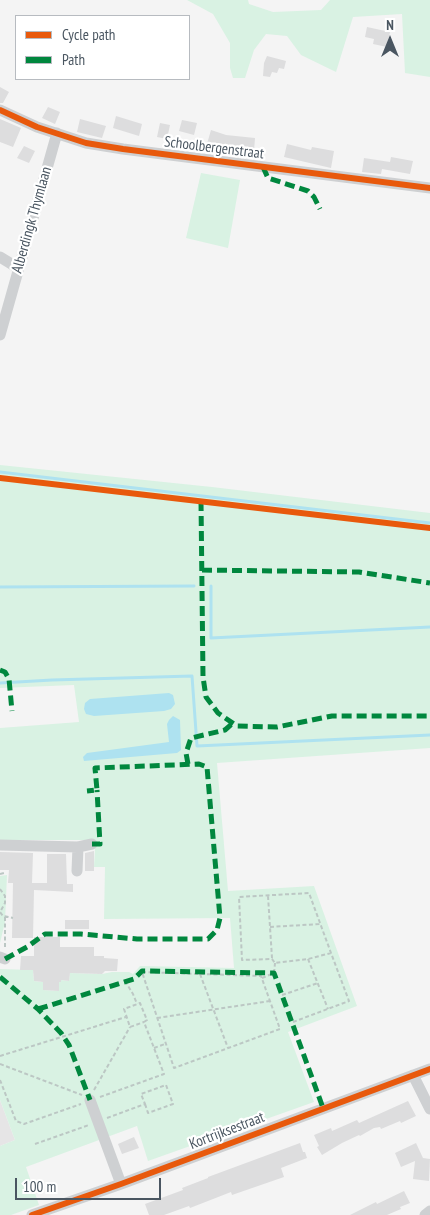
<!DOCTYPE html>
<html>
<head>
<meta charset="utf-8">
<style>
  body { margin:0 }
  #map { position:relative; width:430px; height:1215px; overflow:hidden; background:#f4f4f4; font-family:"PT Sans Narrow",sans-serif }
  canvas { display:block }
  .legend { position:absolute; left:15px; top:15px; width:175px; height:65px; box-sizing:border-box; background:#fff; border:1px solid #b7bbc0; margin:0; padding:6px 9px; list-style:none; font-size:15px; color:#4a5661 }
  .legend li { display:flex; align-items:center; gap:10px; height:25px }
  .legend b { width:25px; border:1px solid #b7bbc0 }
  .north { position:absolute; left:365px; top:15px; width:50px; height:50px; -webkit-text-stroke:4px #fff; paint-order:stroke; rotate:0deg; font-size:14px; font-weight:700; line-height:20px; text-align:center; color:#4a5661 }
  .north::after { content:''; display:block; margin:auto; width:18px; height:22px; background:#4a5661; clip-path:polygon(50% 0,100% 100%,50% 72%,0 100%) }
  .scale { position:absolute; left:15px; top:1178px; width:146px; height:22px; box-sizing:border-box; border:2px solid #4a5661; border-top:0; padding-left:6px; font-size:15px; line-height:18px; white-space:nowrap; color:#4a5661; -webkit-text-stroke:4px #fff; paint-order:stroke }
</style>
</head>
<body>
<div id="map">
<canvas width="430" height="1215"></canvas>
<ul class="legend">
<li><b style="height:6px;background:#e8590c"></b>Cycle path</li>
<li><b style="height:6px;background:#00873e"></b>Path</li>
</ul>
<div class="north">N</div>
<div class="scale">100 m</div>
</div>
<script>
const ctx = document.querySelector('canvas').getContext('2d');
ctx.lineJoin = 'round';
function fillPath(path, color) { ctx.fillStyle = color; ctx.fill(path, 'evenodd'); }
const poly = rows => new Path2D(rows.map(r => 'M' + r).join(''));
function trace(path, color, width, dash) { ctx.strokeStyle = color; ctx.lineWidth = width; ctx.lineCap = dash ? 'butt' : 'round'; ctx.setLineDash(dash || []); ctx.stroke(path); }
function label(font, color, halo, rows, align = 'center') {
  ctx.font = font + ' "PT Sans Narrow",sans-serif'; ctx.lineWidth = 4.5; ctx.setLineDash([]); ctx.textBaseline = 'middle'; ctx.strokeStyle = halo; ctx.fillStyle = color; for (const [text, x, y, turn = 0] of rows) {
    ctx.save(); ctx.translate(x, y); ctx.rotate((+turn || 0) * Math.PI / 180); ctx.textAlign = isNaN(turn) ? turn : align; if (halo) ctx.strokeText(text, 0, 0); ctx.fillText(text, 0, 0); ctx.restore();
  }
}
fillPath(poly([
  [0,1100,15,1140,0,1146]
]), '#e6e5e6');
fillPath(poly([
  [187,0,248,0,249,4,273,12,321,10,330,0,430,0,430,77,405,73,402,14,353,17,336,72,301,55,287,36,266,34,254,50,245,78,233,78,230,68,230,43,213,14],
  [201,173,240,180,228,248,186,238],
  [0,465,212,487,430,513,430,748,217,763,228,891,314,886,357,1006,288,1032,314,1102,148,1161,137,1126,26,1167,39,1205,11,1215,0,1215,0,1146,15,1140,0,1100,0,969,33,970,34,981,43,982,43,990,59,991,59,982,61,982,61,980,69,981,70,973,102,974,112,972,129,972,133,974,140,966,234,968,230,918,104,919,105,867,94,867,95,849,91,840,0,840,0,728,79,722,74,685,0,688],
  [7,875,5,922,0,943,0,876]
]), '#d9f2e3');
fillPath(poly([
  [169,693,173,695,175,704,171,709,164,711,94,716,86,714,84,709,85,703,90,699],
  [173,716,180,720,181,750,177,753,84,761,83,757,87,753,169,742,167,724,169,720]
]), '#aee2f0');
trace(poly([
  [0,472,430,523],
  [211,586,211,638,430,627],
  [0,587,194,586],
  [0,683,52,680,192,676,197,746,430,735]
]), '#aee2f0', 3);
fillPath(poly([
  [367,27,390,32,387,47,373,44,374,39,365,37],
  [267,56,286,61,284,69,279,68,277,73,272,72,270,77,263,76,264,63],
  [0,87,9,92,3,103,0,103],
  [48,107,60,112,55,124,42,118],
  [116,116,142,124,139,136,113,128],
  [0,119,21,128,13,147,0,142],
  [80,119,106,126,102,138,77,132],
  [182,120,197,123,194,135,179,131],
  [160,123,170,125,167,139,157,137],
  [211,130,226,135,255,138,254,151,218,147,207,144],
  [287,144,311,150,312,147,334,151,331,168,284,157],
  [24,146,35,151,29,163,17,158],
  [391,157,413,161,410,174,382,169,381,174,362,172,364,158,390,162],
  [94,851,94,871,85,871,85,853],
  [0,852,33,853,32,883,47,883,47,854,66,854,67,884,73,884,73,892,34,890,33,938,12,938,13,883,8,883,9,870,0,870],
  [65,920,89,920,89,929,65,929],
  [34,937,60,937,60,947,94,947,94,956,104,956,104,958,118,959,117,971,105,971,102,974,70,973,69,981,61,980,61,982,59,982,59,991,43,990,43,982,34,981,33,970,20,970,21,956,34,956],
  [408,1101,416,1116,401,1123,400,1121,381,1129,380,1127,374,1128,360,1136,359,1135,342,1143,322,1155,317,1147,319,1146,314,1135,331,1128,332,1131,357,1120,359,1123],
  [134,1137,139,1148,122,1154,118,1144],
  [300,1143,303,1152,305,1152,307,1158,281,1168,284,1177,232,1195,231,1192,190,1208,189,1206,164,1215,149,1215,145,1204,183,1190,182,1188,208,1178,208,1177],
  [416,1143,423,1158,430,1159,429,1181,413,1179,415,1161,401,1167,395,1153],
  [404,1191,410,1203,400,1207,401,1209,387,1215,350,1215,376,1202,377,1204]
]), '#ddddde');
trace(poly([
  [0,874,4,873],
  [0,889,5,896,5,903,0,912,3,916,13,918],
  [268,896,272,958],
  [5,917,5,949],
  [270,927,320,924],
  [308,959,328,1009],
  [142,972,261,976,280,1029,174,1068,142,972],
  [200,974,228,1048],
  [262,978,274,973,275,963],
  [125,981,133,994,137,1004],
  [282,995,318,983],
  [157,1018,270,1001],
  [293,1022,349,1001,331,953,309,893,239,897,242,960,272,959,275,963,308,959,331,953],
  [154,1048,165,1044],
  [0,1056,126,1017],
  [0,1064,82,1095],
  [0,1080,16,1121,24,1124,81,1104],
  [94,1090,130,1027],
  [100,1097,164,1074,144,1022,147,1020,140,1003,124,1009,130,1027,144,1022],
  [107,1118,145,1104,141,1094,166,1085,173,1104,148,1113,145,1104],
  [35,1144,89,1125]
]), '#bcc7c4', 2, [4, 2.5]);
trace(poly([
  [0,110,37,127,86,143,123,149,430,188],
  [0,257,18,268],
  [0,335,57,133],
  [0,845,78,847,77,871],
  [78,847,92,844],
  [0,957,5,959],
  [413,1075,430,1109],
  [90,1100,121,1184],
  [32,1215,121,1184,430,1069],
  [425,1215,430,1211]
]), '#ced0d2', 11);
trace(poly([
  [263,167,268,178,308,191,314,197,320,209],
  [201,501,203,677,206,697,218,713,237,726,277,727,332,716,430,716],
  [202,570,359,572,430,583],
  [0,670,5,672,9,679,12,711],
  [188,764,186,753,191,738,225,730,233,723],
  [92,844,100,844,97,790],
  [5,959,27,947,45,934,81,934,137,939,208,939,217,930,220,918,207,767,199,764,95,768,97,790,87,791],
  [0,977,38,1009,61,1033,69,1045,90,1100],
  [38,1009,134,979,142,971,274,973,323,1108]
]), '#00873e', 5, [10, 5]);
trace(poly([
  [0,110,37,127,86,143,123,149,430,188],
  [0,478,430,528],
  [32,1215,121,1184,430,1069]
]), '#e8590c', 6);
label('15px', '#4a5661', '#fff', [
  ["Schoolbergenstraat",214,148,7],
  ["Alberdingk Thymlaan",32,220,-74],
  ["Kortrijksestraat",227,1131,-21]
]);
</script>
</body>
</html>
